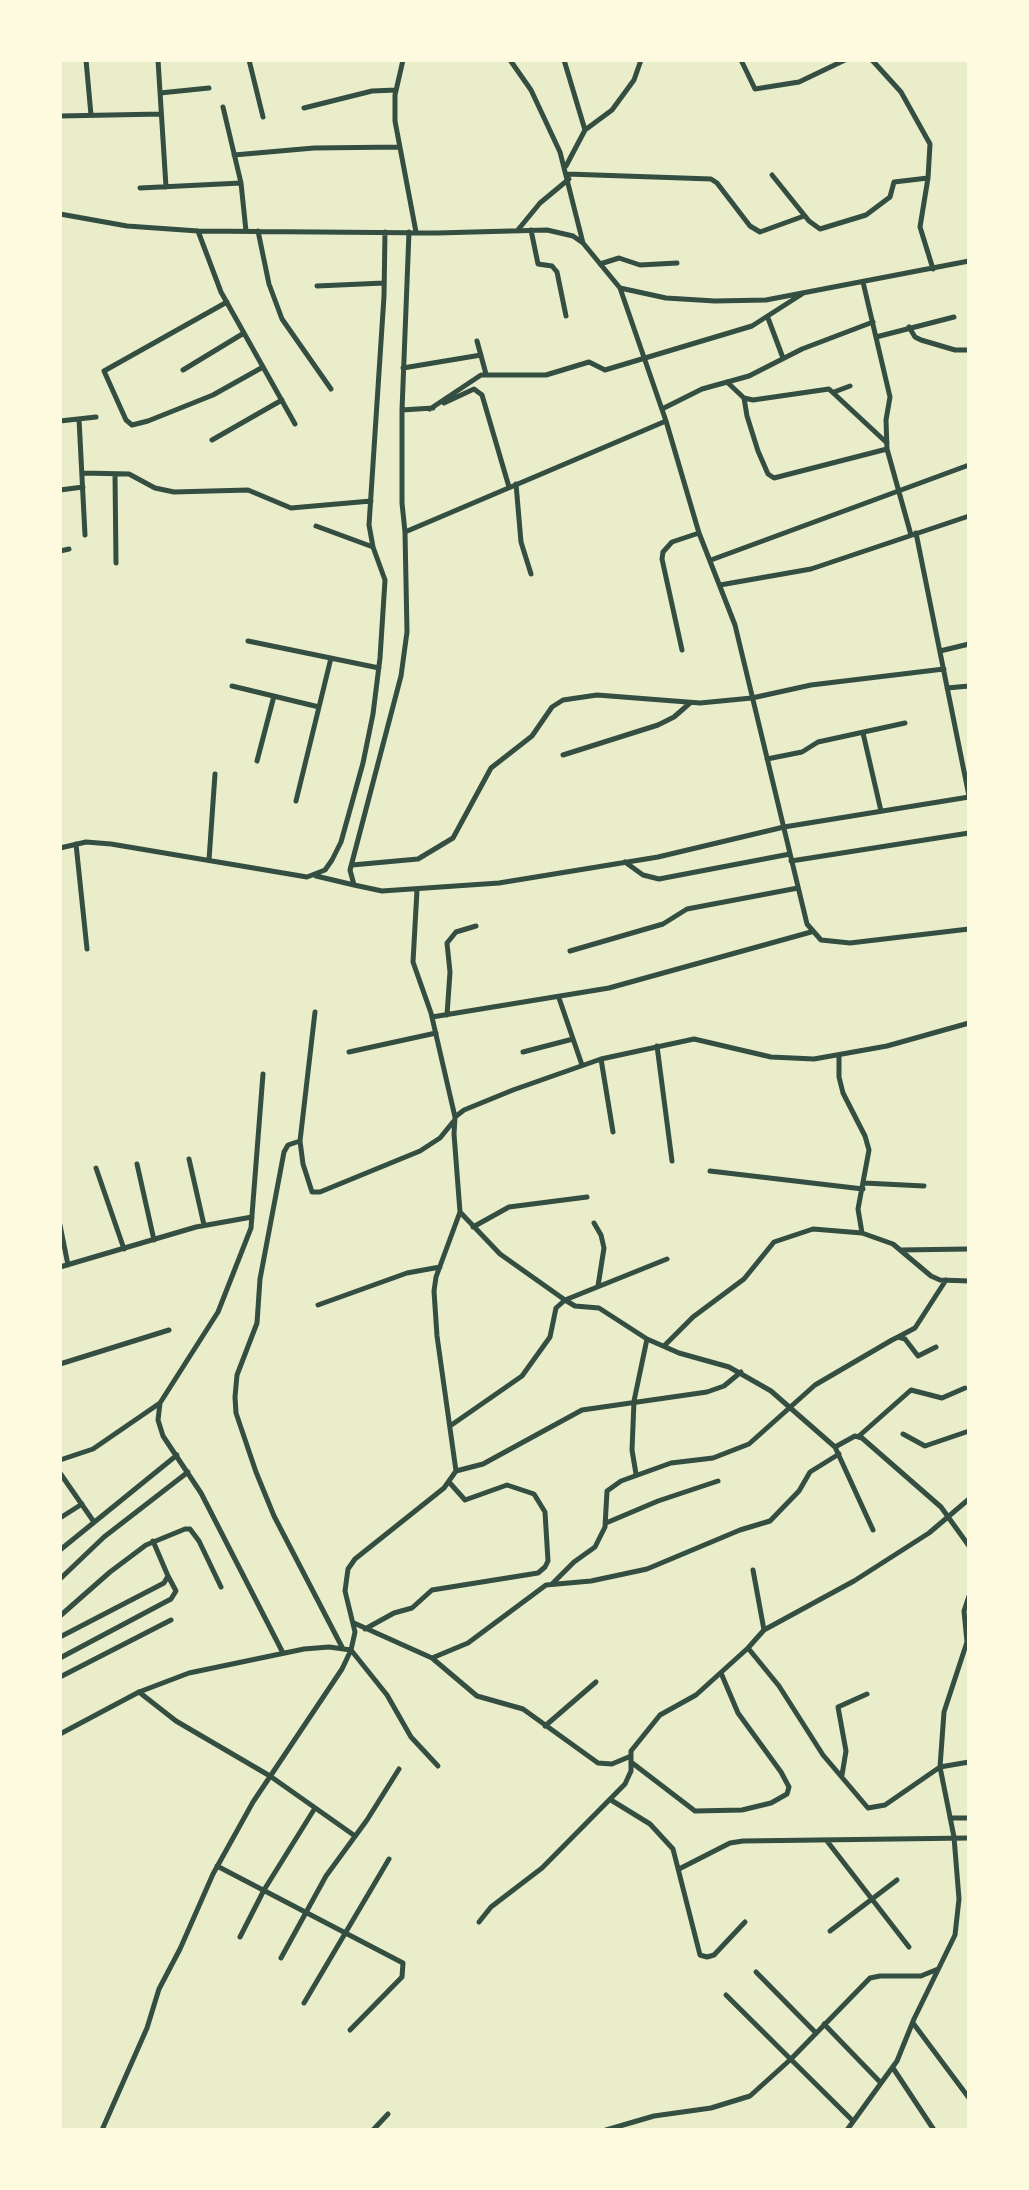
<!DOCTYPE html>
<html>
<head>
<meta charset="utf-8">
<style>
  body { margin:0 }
  #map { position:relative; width:1029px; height:2190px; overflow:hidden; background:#e9edc9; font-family:"Fira Sans",sans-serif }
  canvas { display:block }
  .frame { position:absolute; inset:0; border:62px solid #fefae0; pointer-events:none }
</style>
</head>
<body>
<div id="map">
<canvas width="1029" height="2190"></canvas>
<div class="frame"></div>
</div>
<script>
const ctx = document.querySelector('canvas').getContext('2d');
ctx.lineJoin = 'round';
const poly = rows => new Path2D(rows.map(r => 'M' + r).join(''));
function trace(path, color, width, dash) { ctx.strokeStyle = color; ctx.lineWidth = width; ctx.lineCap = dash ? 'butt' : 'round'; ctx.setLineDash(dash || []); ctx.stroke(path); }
trace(poly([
  [60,60,61,60],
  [86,60,91,115],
  [158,60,166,187],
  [249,60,263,117],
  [403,60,395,95,395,121,416,232],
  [510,60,531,90,560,152,583,243],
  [564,60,585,130],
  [741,60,755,89,799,82,845,60],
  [872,60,901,92,930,144,928,178,920,227,933,269],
  [160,93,209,88],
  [223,107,241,183,246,231],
  [304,108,372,91,396,90],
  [60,116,161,114],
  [234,155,314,148,400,147],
  [566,166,585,130,612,110,634,80,641,60],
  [567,174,711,179,717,183,750,226,760,232,804,216],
  [772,175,809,221,820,229,866,215,890,197,894,182,928,178],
  [140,188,241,183],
  [60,214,127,226,198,231,437,233,547,230,573,236,583,243,620,288,666,298,715,301,766,300,969,261],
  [531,230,538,264,552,266,557,272,566,316],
  [198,231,221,292,295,424],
  [258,231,269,284,282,319,331,389],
  [517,231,540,203,569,179],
  [600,264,619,258,640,265,677,263],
  [863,282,890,397,886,420,887,449,911,535],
  [317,286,384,283],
  [620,288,666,421,699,533,735,625,807,924,821,940,850,943,969,929],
  [227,302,104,371,126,420,132,425,148,421,213,395,263,367],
  [768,318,783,358],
  [909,327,915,337,921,340,955,350,969,350],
  [876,337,954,317],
  [477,341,486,374],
  [403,368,481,355],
  [183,370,244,333],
  [727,382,744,398,753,400,829,389,887,443],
  [834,392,850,386],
  [744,398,747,416,758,451,768,474,774,478,887,449],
  [444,403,474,389,482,395,509,487],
  [430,409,481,375,546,375,589,362,605,370,752,326,802,294],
  [662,409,702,389,749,376,802,349,873,322],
  [402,410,433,408],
  [79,419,85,535],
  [60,421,96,417],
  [666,421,405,532,407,632,401,676,350,870,354,885,382,891,499,883,658,857,784,827,969,797],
  [212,440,282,400],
  [82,473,129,474,155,488,174,492,248,490,291,508,371,501],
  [115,474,116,563],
  [516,484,521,542,531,574],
  [60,490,83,487],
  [316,526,373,547],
  [405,532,402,503,402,410,409,232],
  [916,533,969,796],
  [60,551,69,549],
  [711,560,969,465],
  [720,585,811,569,969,516],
  [248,641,379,668],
  [682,650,662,559,663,552,672,542,699,533],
  [940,651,969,644],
  [232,686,319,707],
  [947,688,969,686],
  [863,733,881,811],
  [563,755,658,725,674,717,690,703],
  [767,759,802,752,818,742,905,723],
  [257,761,274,696],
  [296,801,331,658],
  [76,844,87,949],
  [60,848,86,842,111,844,307,877,325,870,332,860,341,842,363,763,373,714,380,658,385,580,373,547,369,525,384,296,385,232],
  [209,860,215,774],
  [791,861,969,833],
  [625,862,643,875,659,879,790,854],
  [352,865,418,859,453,838,491,768,532,736,552,707,563,700,597,695,700,703,752,698,811,685,944,669],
  [316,876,354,885],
  [417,890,413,962,431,1013,455,1117],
  [570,951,663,924,687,909,798,888],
  [559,998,582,1065],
  [315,1012,300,1141,303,1164,312,1192,320,1192,420,1151,440,1138,453,1122],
  [447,1015,450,972,447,943,456,932,476,926],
  [432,1017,609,988,811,932],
  [657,1046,672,1161],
  [349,1052,436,1033],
  [523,1052,573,1039],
  [839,1056,839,1077,843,1093,865,1136,869,1150,858,1209,862,1233],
  [601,1059,613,1132],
  [263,1074,251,1228,218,1312,160,1403,158,1420,163,1436,201,1493,283,1653],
  [300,1141,288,1145,284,1152,260,1279,257,1323,237,1375,235,1397,236,1413,256,1472,274,1516,343,1649],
  [189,1159,204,1225],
  [137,1164,154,1240],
  [96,1168,124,1249],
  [710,1171,863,1189],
  [864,1183,924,1186],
  [460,1212,500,1254,565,1300,575,1306,599,1308,647,1339,679,1353,729,1367,771,1391,835,1447,873,1530],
  [594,1223,601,1235,604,1248,598,1286],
  [60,1225,68,1265],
  [473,1227,509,1207,587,1197],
  [900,1250,969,1249],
  [60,1267,196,1227,252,1217],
  [318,1305,407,1273,440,1267],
  [898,1337,915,1328,946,1280],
  [664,1346,693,1317,744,1279,774,1242,813,1229,862,1233,893,1244,931,1276,940,1280,969,1281],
  [60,1364,169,1330],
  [450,1426,522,1376,550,1337,556,1308,565,1300,667,1259],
  [903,1434,925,1446,969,1431],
  [859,1436,911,1390,942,1398,965,1388],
  [835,1447,855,1436,862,1438,941,1507,969,1546],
  [60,1460,93,1449,160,1403],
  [456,1471,483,1464,582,1410,707,1392,724,1386,741,1372],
  [60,1473,94,1522],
  [636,1474,632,1450,634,1401,647,1339],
  [60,1518,82,1504],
  [606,1523,658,1501,718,1481],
  [60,1550,177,1455],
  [753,1570,764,1630],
  [60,1579,104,1537,188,1472],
  [552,1584,574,1562,595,1547,605,1527,607,1491,621,1481,671,1463,713,1458,749,1444,815,1385,892,1340,898,1337,905,1339,918,1356,936,1347],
  [60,1616,110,1572,146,1545,185,1529,190,1529,199,1541,221,1587],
  [354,1623,432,1658,477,1696,523,1709,598,1763,612,1764,631,1756],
  [365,1629,394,1613,412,1608,432,1590,538,1573,545,1567,548,1561,545,1512,534,1494,507,1485,465,1500,449,1482],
  [60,1637,164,1583,168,1576,153,1541],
  [748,1648,779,1686,823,1755,868,1808,885,1805,940,1767,969,1762],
  [60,1658,171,1599,176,1591,168,1576],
  [432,1658,468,1643,546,1585,591,1581,647,1569,740,1530,770,1521,799,1491,810,1472,839,1454],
  [60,1677,171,1620],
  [139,1692,176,1721,270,1776,355,1836],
  [545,1726,596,1682],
  [60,1734,139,1692,189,1673,304,1649,329,1647,351,1650,387,1695,411,1737,438,1766],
  [631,1762,695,1811,742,1810,771,1803,787,1794,789,1787,781,1772,738,1713,721,1673],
  [842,1775,846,1751,838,1707,867,1694],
  [611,1800,650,1824,673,1849,700,1955,707,1957,714,1955,745,1922],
  [950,1818,969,1818],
  [827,1841,909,1947],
  [217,1866,403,1963,402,1977,350,2030],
  [679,1869,730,1843,743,1841,969,1838],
  [479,1922,491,1907,542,1868,625,1784,631,1771,631,1751,660,1715,696,1695,748,1648,764,1630,854,1581,929,1533,969,1499],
  [830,1931,897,1880],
  [240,1937,264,1890,315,1808],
  [281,1958,326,1876,367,1820,399,1769],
  [756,1972,816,2033],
  [726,1995,853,2121],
  [304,2003,389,1859],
  [913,2023,969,2098],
  [824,2024,881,2083],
  [893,2068,934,2130],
  [102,2130,147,2028,159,1989,180,1949,213,1874,253,1802,342,1669,351,1650,355,1632,345,1591,348,1569,355,1559,444,1488,456,1471,437,1336,434,1291,436,1277,460,1212,454,1134,455,1117,464,1110,513,1090,601,1059,694,1039,771,1057,814,1059,887,1046,969,1023],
  [373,2130,388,2114],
  [606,2130,654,2116,711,2108,750,2096,791,2059,870,1978,880,1976,921,1976,938,1969],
  [847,2130,897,2061,914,2019,955,1935,959,1899,954,1837,940,1767,944,1712,967,1642,964,1611,969,1596]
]), '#344e41', 5);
</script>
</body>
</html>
